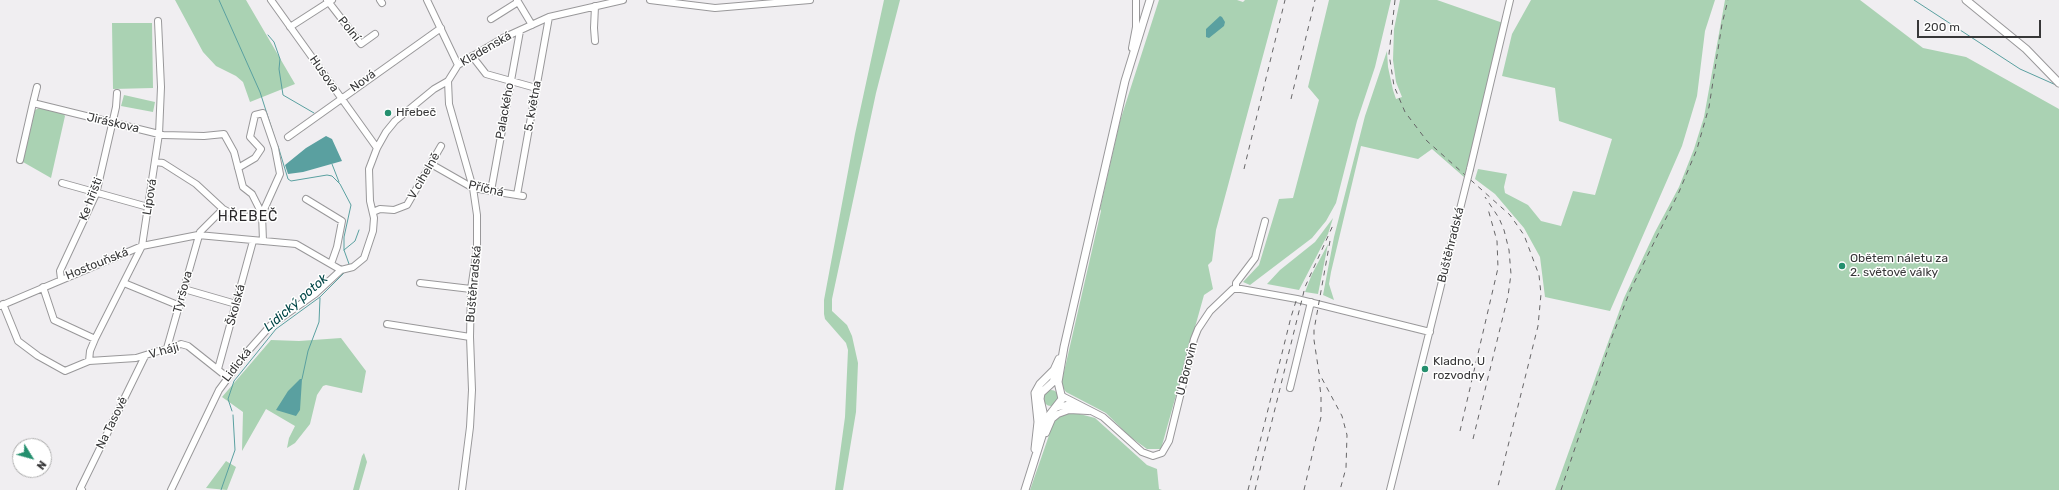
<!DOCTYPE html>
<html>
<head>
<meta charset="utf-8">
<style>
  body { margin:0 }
  #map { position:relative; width:2059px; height:490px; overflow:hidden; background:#f0eef1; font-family:Rubik,sans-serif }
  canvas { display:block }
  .north { position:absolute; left:12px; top:438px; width:40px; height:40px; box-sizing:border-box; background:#fff; border:1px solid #afafaf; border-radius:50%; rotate:127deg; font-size:11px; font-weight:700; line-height:16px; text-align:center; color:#373738 }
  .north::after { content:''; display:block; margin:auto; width:14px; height:18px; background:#248f6e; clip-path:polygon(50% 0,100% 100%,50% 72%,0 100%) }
  .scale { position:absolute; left:1917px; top:20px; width:124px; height:18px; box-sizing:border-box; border:2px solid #373738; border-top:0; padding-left:5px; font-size:12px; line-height:14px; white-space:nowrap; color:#373738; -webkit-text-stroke:3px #fff; paint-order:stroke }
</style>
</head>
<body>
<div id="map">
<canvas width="2059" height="490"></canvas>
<div class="north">N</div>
<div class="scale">200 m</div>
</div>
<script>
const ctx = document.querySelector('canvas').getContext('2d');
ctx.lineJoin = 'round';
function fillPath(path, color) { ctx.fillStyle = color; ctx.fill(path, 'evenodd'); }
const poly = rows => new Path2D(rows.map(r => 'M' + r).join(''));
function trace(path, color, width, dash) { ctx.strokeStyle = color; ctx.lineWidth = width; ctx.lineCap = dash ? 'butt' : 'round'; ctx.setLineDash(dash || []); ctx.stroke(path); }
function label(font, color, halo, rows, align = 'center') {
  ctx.font = font + ' Rubik,sans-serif'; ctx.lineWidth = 3; ctx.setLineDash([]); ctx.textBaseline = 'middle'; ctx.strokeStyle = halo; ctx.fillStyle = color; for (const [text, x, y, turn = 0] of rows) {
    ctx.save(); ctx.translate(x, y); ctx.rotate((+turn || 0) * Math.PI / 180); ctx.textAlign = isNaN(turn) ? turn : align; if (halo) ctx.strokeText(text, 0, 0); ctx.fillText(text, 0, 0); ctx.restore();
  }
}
fillPath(poly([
  [175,0,246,0,295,84,250,102,243,82,236,76,216,66,203,52],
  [884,0,900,0,876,93,832,299,832,311,847,325,852,336,858,363,856,412,843,490,835,490,845,417,848,350,846,343,825,319,824,314,824,300,855,134],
  [1159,0,1237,0,1243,2,1245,0,1278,0,1216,230,1212,261,1208,265,1213,289,1204,295,1161,449,1147,449,1129,436,1106,413,1066,392,1061,385,1101,211,1100,209,1120,121],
  [1329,0,1391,0,1375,67,1357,121,1336,203,1326,221,1312,238,1250,285,1243,282,1259,265,1279,199,1293,198,1319,100,1308,87],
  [1400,0,1437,0,1503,23,1467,172,1464,177,1432,149,1418,159,1361,146,1331,272,1329,284,1334,300,1323,295,1334,237,1365,116,1387,51,1388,67,1393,90,1396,99,1402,97,1396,82,1393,60,1394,29],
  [1531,0,1715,0,1705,31,1697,96,1682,146,1610,311,1545,297,1540,257,1524,228,1495,194,1475,179,1478,169,1507,174,1504,187,1505,193,1528,205,1541,221,1561,226,1573,191,1595,195,1612,139,1559,121,1555,88,1502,76,1512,34],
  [1725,0,1860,0,1923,48,1966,57,2059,109,2059,490,1555,490,1624,298,1655,232,1679,187,1694,149,1704,117],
  [112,23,152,23,153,88,113,89],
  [124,95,155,102,153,112,121,106],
  [39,108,63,113,65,116,51,178,23,162,35,110],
  [1333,218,1328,234,1299,290,1267,284,1280,270,1315,242],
  [1328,244,1318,294,1305,292,1312,274],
  [341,338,366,371,362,393,326,385,323,386,317,395,310,424,295,443,287,448,289,438,295,426,266,409,242,451,243,412,222,397,271,340,299,341],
  '1043 398a8 8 0 1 1 16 0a8 8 0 1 1-16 0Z',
  [1072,412,1095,418,1147,465,1157,469,1159,489,1162,490,1030,490,1054,421,1061,416],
  [364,453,367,462,359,490,353,490,362,456],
  [226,461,236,467,227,490,206,488]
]), '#aad2b3');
fillPath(poly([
  [1220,16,1222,17,1225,22,1224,26,1209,38,1206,37,1206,29],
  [326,136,332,139,342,161,303,172,288,174,285,165,306,148],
  [300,379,302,379,300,410,296,416,276,410,288,391]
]), '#5aa0a0');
trace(poly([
  [219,0,260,92,276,142],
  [1914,0,2020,69,2056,85],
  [268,35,274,42,280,59,279,69,283,95,314,113],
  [278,146,288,179,291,181,327,175,332,176,340,184,351,205,344,237,344,250,349,264],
  [332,164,339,182],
  [344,250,355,241,359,230],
  [302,379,308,351,319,322,320,298],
  [232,411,228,399,234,381,276,329,320,297,345,272],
  [221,490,235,450,233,415]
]), '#5aa0a0', 1);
const minor = poly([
  [271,0,377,148],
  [327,0,361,44,375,34],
  [380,0,382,3],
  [427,0,458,65],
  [517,0,532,25],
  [650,0,715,8,810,0],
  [595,6,594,28,595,41],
  [491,19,518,2],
  [290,27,332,0],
  [1132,48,1136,27,1136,0],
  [472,56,486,74,536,88],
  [33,103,37,87],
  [288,137,441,28],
  [20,160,33,103,163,135,204,136,224,134,234,152,243,187,252,194,262,214,263,241],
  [156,162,163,163,196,184,223,209],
  [431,164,473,188,523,196],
  [238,168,255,158,261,149,250,137,255,115,263,113,275,148,280,174,262,214],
  [1470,169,1510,0],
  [62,183,148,207],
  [491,191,520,31],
  [517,195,549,17],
  [306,199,342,221,337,247,331,264],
  [373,212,380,209,394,210,407,205,441,146],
  [61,279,60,271,96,194,116,107,117,93],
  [124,283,180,306],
  [420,283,471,289],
  [43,287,54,320,95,339],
  [184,289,236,304],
  [1236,289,1236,283,1255,258,1265,221],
  [3,304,18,341,38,356,65,371,89,361,136,358,181,344,188,346,227,377],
  [0,306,142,246,198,235,296,244,341,270],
  [387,324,470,337],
  [167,348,200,232,223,209,236,216,256,217,262,214],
  [89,361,90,351,95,339,142,246,159,134,161,87,158,21],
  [218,369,253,241],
  [1290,388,1311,302],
  [1062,396,1103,417,1142,452,1153,456,1162,453,1169,441,1194,339,1198,329,1210,311,1233,289,1241,289,1297,299,1430,332],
  [1058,407,1067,405,1076,407],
  [1046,433,1052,419,1058,414,1069,410,1088,411],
  [82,490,80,489,145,356],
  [171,490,219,390,248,351,271,325,315,294,341,270,353,267,364,258,373,231,374,218,370,201,369,169,377,148,386,132,395,121,434,89,448,81],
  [462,490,470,427,472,390,470,337,471,289,477,249,477,215,473,188,449,104,448,81,458,65,503,38,549,17,623,0],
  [1390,490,1457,221]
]);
const major = poly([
  [1966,0,2026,49,2059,83],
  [1041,425,1043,412,1040,399,1041,393,1053,382,1057,373],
  [1035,449,1038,422,1035,393,1040,384,1054,370,1059,359],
  [1025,490,1048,417,1062,399,1058,382,1064,347,1125,81,1150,0]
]);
trace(minor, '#99989a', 8);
trace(major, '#99989a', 9);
trace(minor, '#fff', 6);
trace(major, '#fff', 7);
trace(poly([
  [1395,0,1389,54,1394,86,1405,112,1427,141,1510,215,1524,235,1539,275,1541,294,1538,326,1497,490],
  [1291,99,1315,0],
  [1244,169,1285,0],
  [1330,241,1314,330,1314,340,1319,373,1342,416,1347,435,1346,468,1340,490],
  [1460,431,1498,268,1497,241,1488,209],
  [1473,439,1508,296,1511,274,1509,250,1504,230,1499,218,1485,197],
  [1248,490,1291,317,1297,298],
  [1255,490,1305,287,1334,223],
  [1304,490,1321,417,1321,396,1319,379],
  [1561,490,1612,337,1630,291,1679,192,1697,149,1709,107,1722,24,1728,0]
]), '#666567', 1, [5, 5]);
const minorBridge = poly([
  [1457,221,1470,169]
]);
trace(minorBridge, '#99989a', 8, []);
trace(minorBridge, '#fff', 6);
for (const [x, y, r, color] of [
  [388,113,4,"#248f6e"],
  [1842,266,4,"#248f6e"],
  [1425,369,4,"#248f6e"]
]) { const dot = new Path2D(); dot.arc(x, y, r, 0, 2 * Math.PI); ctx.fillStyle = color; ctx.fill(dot); trace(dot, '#fff', 1.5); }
label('12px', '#373738', '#fff', [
  ["Polní",349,29,51],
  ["Kladenská",486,49,-30],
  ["Husova",324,74,55],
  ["Nová",363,81,-36],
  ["5. května",533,106,-80],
  ["Palackého",505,111,-80],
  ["Jiráskova",113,123,13],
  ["V cihelně",424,176,-60],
  ["Příčná",486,189,13],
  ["Lípová",150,197,-81],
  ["Ke hřišti",91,199,-69],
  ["Buštěhradská",1451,245,-76],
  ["Hostouňská",97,264,-22],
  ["Buštěhradská",474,284,-85],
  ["Tyršova",183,292,-75],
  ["Školská",236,305,-75],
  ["V háji",164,351,-16],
  ["Lidická",237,365,-52],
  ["U Borovin",1187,369,-76],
  ["Na Tasově",112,423,-64]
]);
label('12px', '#373738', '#fff', [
  ["Hřebeč",396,113],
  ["Obětem náletu za",1850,259],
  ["2. světové války",1850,273],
  ["Kladno, U",1433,362],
  ["rozvodny",1433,376]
], 'left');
label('italic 13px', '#024647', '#fff', [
  ["Lidický potok",296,303,-41]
]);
ctx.letterSpacing = '1px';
label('14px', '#2a292b', '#fff', [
  ["HŘEBEČ",248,217]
]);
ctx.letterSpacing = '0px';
</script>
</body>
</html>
